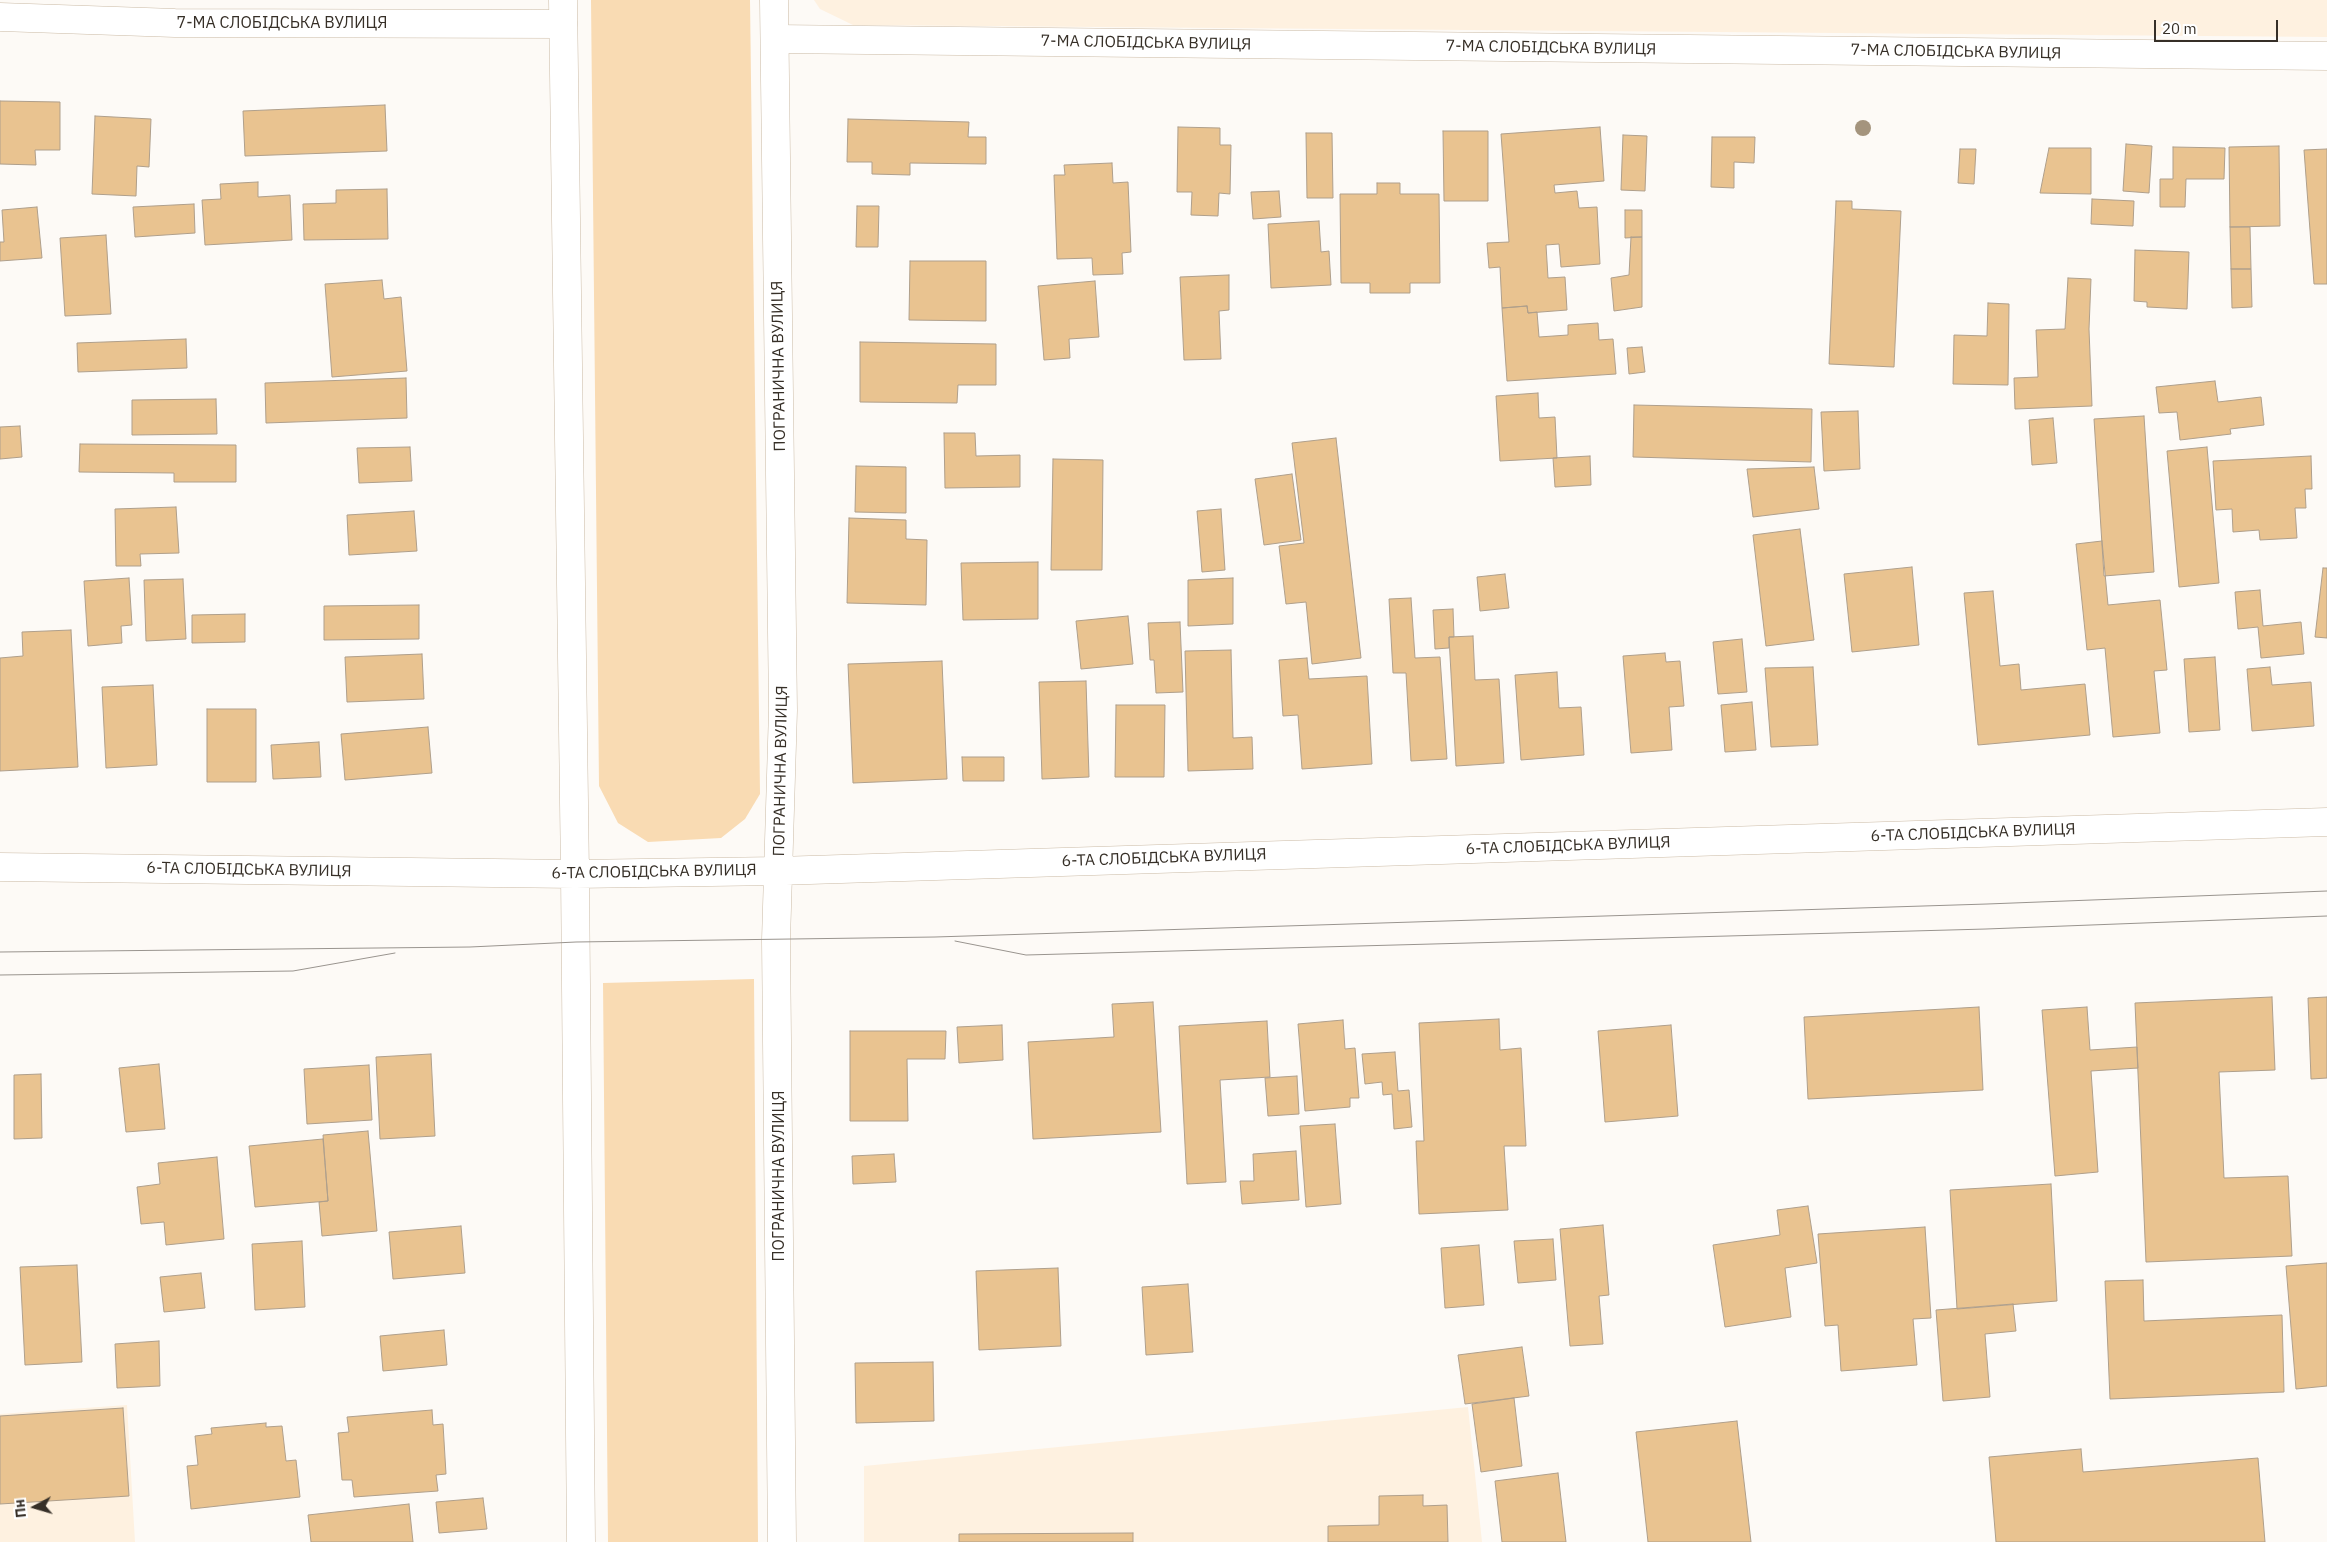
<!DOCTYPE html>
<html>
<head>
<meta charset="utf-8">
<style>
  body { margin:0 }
  #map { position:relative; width:2327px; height:1542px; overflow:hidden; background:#fdfaf6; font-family:"IBM Plex Sans",sans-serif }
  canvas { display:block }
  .north { position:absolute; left:10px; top:1482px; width:50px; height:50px; -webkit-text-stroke:4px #fff; paint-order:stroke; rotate:264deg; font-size:14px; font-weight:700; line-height:20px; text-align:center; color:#362f27 }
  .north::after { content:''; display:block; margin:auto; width:18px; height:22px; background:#362f27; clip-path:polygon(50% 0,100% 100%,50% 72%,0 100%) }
  .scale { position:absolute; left:2154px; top:20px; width:124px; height:22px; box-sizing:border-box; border:2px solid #362f27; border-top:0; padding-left:6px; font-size:15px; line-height:18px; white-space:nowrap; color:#362f27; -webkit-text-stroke:4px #fff; paint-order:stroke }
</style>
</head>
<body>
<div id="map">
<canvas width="2327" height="1542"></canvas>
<div class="north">Пн</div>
<div class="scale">20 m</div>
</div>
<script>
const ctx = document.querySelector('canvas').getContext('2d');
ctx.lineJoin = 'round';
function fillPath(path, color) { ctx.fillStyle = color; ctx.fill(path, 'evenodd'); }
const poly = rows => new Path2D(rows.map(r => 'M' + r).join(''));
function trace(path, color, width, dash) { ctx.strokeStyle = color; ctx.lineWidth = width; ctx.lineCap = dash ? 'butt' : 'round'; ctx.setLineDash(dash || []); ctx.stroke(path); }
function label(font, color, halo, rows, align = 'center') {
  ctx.font = font + ' "IBM Plex Sans",sans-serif'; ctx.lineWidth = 4; ctx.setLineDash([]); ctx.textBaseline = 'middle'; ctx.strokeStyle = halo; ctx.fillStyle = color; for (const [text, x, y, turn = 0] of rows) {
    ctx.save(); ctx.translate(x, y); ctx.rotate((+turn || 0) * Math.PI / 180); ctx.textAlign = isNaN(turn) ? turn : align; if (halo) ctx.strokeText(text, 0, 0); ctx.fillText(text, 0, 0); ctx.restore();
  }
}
fillPath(poly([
  [814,0,2327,0,2327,37,853,25,820,9],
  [127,1405,135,1542,0,1542,0,1414],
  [1468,1407,1482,1542,864,1542,864,1466]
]), '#fef1e0');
fillPath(poly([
  [591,0,750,0,760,794,745,819,721,838,648,842,618,823,599,786],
  [754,979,758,1542,608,1542,603,983]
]), '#f9dbb3');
const building = poly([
  [0,101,60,102,60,150,35,150,36,165,0,164,0,101],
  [385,105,387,151,245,156,243,111,385,105],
  [95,116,151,119,149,167,137,166,136,196,92,194,95,116],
  [848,119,969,122,968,137,986,137,986,164,910,163,910,175,872,174,872,162,847,162,848,119],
  [1178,127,1220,128,1220,145,1231,145,1230,194,1219,193,1218,216,1191,215,1192,192,1177,192,1178,127],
  [1600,127,1604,181,1554,185,1555,193,1577,191,1579,208,1597,207,1600,264,1561,267,1559,244,1546,245,1548,278,1565,277,1567,310,1528,313,1527,306,1502,308,1500,267,1489,268,1487,243,1509,242,1501,134,1600,127],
  [1443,131,1488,131,1488,201,1444,201,1443,131],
  [1306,133,1332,133,1333,198,1307,198,1306,133],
  [1623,135,1647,136,1645,191,1621,190,1623,135],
  [1712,137,1755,137,1754,163,1734,162,1734,188,1711,187,1712,137],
  [2126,144,2152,146,2149,193,2123,191,2126,144],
  [2279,146,2280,226,2230,227,2229,147,2279,146],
  [2173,147,2225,148,2224,179,2186,179,2185,207,2160,207,2160,179,2173,179,2173,147],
  [2049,148,2091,148,2091,194,2040,193,2049,148],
  [1960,149,1976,149,1974,184,1958,183,1960,149],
  [2327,149,2327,284,2314,284,2304,150,2327,149],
  [1112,163,1113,183,1128,182,1131,252,1122,253,1123,274,1093,275,1092,258,1057,259,1054,175,1065,175,1064,165,1112,163],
  [258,182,258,197,290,195,292,240,205,245,202,200,221,199,220,184,258,182],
  [1377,183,1400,183,1400,194,1439,194,1440,283,1410,283,1410,293,1370,293,1370,283,1341,283,1340,194,1377,194,1377,183],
  [387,189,388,239,304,240,303,204,336,203,336,190,387,189],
  [1279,191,1281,217,1253,219,1251,192,1279,191],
  [2092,199,2134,201,2133,226,2091,224,2092,199],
  [1836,201,1852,201,1852,209,1901,211,1894,367,1829,364,1836,201],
  [194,204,195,233,135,237,133,207,194,204],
  [857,206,879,206,878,247,856,247,857,206],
  [37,207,42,258,0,261,0,242,4,242,2,210,37,207],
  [1625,210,1642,210,1642,237,1625,238,1625,210],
  [1319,221,1321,252,1329,251,1331,285,1271,288,1268,224,1319,221],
  [2230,227,2250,227,2251,269,2231,269,2230,227],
  [106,235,111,314,65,316,60,238,106,235],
  [1631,237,1642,237,1642,307,1614,311,1611,278,1629,275,1631,237],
  [2135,250,2189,252,2187,309,2147,307,2147,302,2134,301,2135,250],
  [910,261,986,261,986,321,909,320,910,261],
  [2231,269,2251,269,2252,307,2232,308,2231,269],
  [1229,275,1229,310,1219,311,1221,359,1184,360,1180,277,1229,275],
  [2068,278,2091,279,2089,329,2092,406,2015,409,2014,378,2038,377,2036,330,2065,329,2068,278],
  [382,280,384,299,401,297,407,371,332,377,325,284,382,280],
  [1095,281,1099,337,1069,339,1070,358,1044,360,1038,286,1095,281],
  [1988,303,2009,304,2008,385,1953,384,1954,335,1987,336,1988,303],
  [1527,306,1528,313,1537,312,1539,337,1568,335,1568,325,1598,323,1599,340,1613,339,1616,374,1507,381,1502,308,1527,306],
  [186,339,187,368,78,372,77,343,186,339],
  [860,342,996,344,996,385,958,385,957,403,860,402,860,342],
  [1642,347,1645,372,1629,374,1627,348,1642,347],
  [406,378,407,418,266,423,265,383,406,378],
  [2215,381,2218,402,2261,397,2264,425,2230,429,2231,434,2180,440,2177,412,2159,413,2156,387,2215,381],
  [1538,393,1539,418,1555,417,1557,458,1500,461,1496,396,1538,393],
  [216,399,217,434,132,435,132,400,216,399],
  [1634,405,1812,409,1811,462,1633,457,1634,405],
  [1858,411,1860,469,1824,471,1821,412,1858,411],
  [2144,416,2154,572,2104,576,2094,419,2144,416],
  [2053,418,2057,463,2032,465,2029,420,2053,418],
  [20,426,22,457,0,459,0,427,20,426],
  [944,433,975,433,976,456,1020,455,1020,487,945,488,944,433],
  [1336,438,1361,658,1312,664,1306,602,1286,604,1279,546,1304,543,1292,443,1336,438],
  [80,444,236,445,236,482,174,482,174,473,79,472,80,444],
  [410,447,412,481,359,483,357,448,410,447],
  [2207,447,2219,583,2179,587,2167,451,2207,447],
  [1590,456,1591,485,1555,487,1553,458,1590,456],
  [2311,456,2312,489,2305,489,2306,508,2295,508,2297,538,2260,540,2259,530,2233,532,2232,509,2216,510,2213,461,2311,456],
  [1053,459,1103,460,1102,570,1051,570,1053,459],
  [856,466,906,467,906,513,855,512,856,466],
  [1814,467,1819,509,1753,517,1747,469,1814,467],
  [1292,474,1301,540,1264,545,1255,479,1292,474],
  [176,507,179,553,140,554,141,566,116,566,115,509,176,507],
  [1221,509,1225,570,1202,572,1197,511,1221,509],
  [414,511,417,551,349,555,347,515,414,511],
  [849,518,906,520,906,539,927,540,926,605,847,603,849,518],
  [1800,529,1814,640,1766,646,1753,535,1800,529],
  [2102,541,2108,605,2160,600,2167,670,2154,671,2160,733,2113,737,2105,648,2087,650,2076,544,2102,541],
  [1038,562,1038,619,963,620,961,563,1038,562],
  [1912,567,1919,645,1852,652,1844,574,1912,567],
  [2323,568,2327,568,2327,638,2315,637,2323,568],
  [1505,574,1509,608,1480,611,1477,577,1505,574],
  [129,578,132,625,121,626,122,643,88,646,84,581,129,578],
  [1233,578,1233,624,1188,626,1188,580,1233,578],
  [183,579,186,639,146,641,144,580,183,579],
  [2260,590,2263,626,2301,622,2304,654,2261,658,2258,627,2238,629,2235,592,2260,590],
  [1993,591,2000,666,2019,664,2021,690,2085,684,2090,735,1978,745,1964,593,1993,591],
  [1411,598,1415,658,1440,657,1447,759,1411,761,1406,673,1393,673,1389,599,1411,598],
  [419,605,419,639,324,640,324,606,419,605],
  [1453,609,1454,637,1449,637,1449,648,1435,649,1433,610,1453,609],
  [245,614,245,642,192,643,192,615,245,614],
  [1128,616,1133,664,1081,669,1076,621,1128,616],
  [1180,622,1183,692,1156,693,1154,660,1150,660,1148,623,1180,622],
  [71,630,78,767,0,771,0,658,23,656,22,632,71,630],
  [1473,636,1475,680,1499,679,1504,763,1456,766,1449,637,1473,636],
  [1742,639,1747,692,1718,694,1713,642,1742,639],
  [1231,650,1233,738,1252,737,1253,769,1188,771,1185,651,1231,650],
  [1665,653,1666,662,1680,661,1684,706,1669,707,1672,750,1631,753,1623,656,1665,653],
  [422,654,424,699,347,702,345,657,422,654],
  [2215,657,2220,730,2189,732,2184,659,2215,657],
  [1307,658,1309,679,1367,676,1372,764,1302,769,1298,715,1283,716,1279,660,1307,658],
  [942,661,947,779,853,783,848,664,942,661],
  [1813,667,1818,745,1771,747,1765,668,1813,667],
  [2270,667,2272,685,2311,682,2314,726,2252,731,2247,669,2270,667],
  [1557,672,1559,708,1581,707,1584,755,1521,760,1515,675,1557,672],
  [1086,681,1089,777,1042,779,1039,682,1086,681],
  [153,685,157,765,106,768,102,687,153,685],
  [1752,702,1756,750,1725,752,1721,705,1752,702],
  [1116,705,1165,705,1164,777,1115,777,1116,705],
  [207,709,256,709,256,782,207,782,207,709],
  [428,727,432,773,345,780,341,734,428,727],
  [319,742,321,777,273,779,271,745,319,742],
  [962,757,1004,757,1004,781,963,781,962,757],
  [2272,997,2275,1070,2219,1072,2224,1178,2288,1176,2292,1256,2146,1262,2135,1003,2272,997],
  [2327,997,2327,1078,2311,1079,2308,998,2327,997],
  [1153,1002,1161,1132,1033,1139,1028,1042,1114,1037,1112,1004,1153,1002],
  [1979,1007,1983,1090,1808,1099,1804,1017,1979,1007],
  [2087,1007,2090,1050,2137,1047,2138,1068,2091,1071,2098,1172,2055,1176,2042,1010,2087,1007],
  [1499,1019,1500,1050,1521,1048,1526,1146,1504,1146,1508,1210,1419,1214,1416,1141,1424,1141,1419,1023,1499,1019],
  [1343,1020,1345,1049,1355,1048,1359,1098,1350,1098,1350,1107,1305,1111,1298,1024,1343,1020],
  [1267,1021,1270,1077,1220,1080,1226,1182,1187,1184,1179,1026,1267,1021],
  [1002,1025,1003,1060,959,1063,957,1027,1002,1025],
  [1671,1025,1678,1116,1605,1122,1598,1031,1671,1025],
  [850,1031,946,1031,945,1059,907,1059,908,1121,850,1121,850,1031],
  [1395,1052,1398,1091,1409,1090,1412,1127,1394,1129,1392,1094,1383,1095,1382,1082,1365,1084,1362,1054,1395,1052],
  [431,1054,435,1136,380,1139,376,1057,431,1054],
  [159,1064,165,1129,126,1132,119,1068,159,1064],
  [369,1065,372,1120,307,1124,304,1069,369,1065],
  [41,1074,42,1138,14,1139,14,1075,41,1074],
  [1297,1076,1299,1114,1268,1116,1265,1078,1297,1076],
  [1335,1124,1341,1204,1306,1207,1300,1126,1335,1124],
  [368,1131,377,1231,322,1236,319,1202,328,1201,323,1135,368,1131],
  [323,1139,328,1201,255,1207,249,1146,323,1139],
  [1296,1151,1299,1200,1242,1204,1240,1181,1254,1181,1253,1154,1296,1151],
  [894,1154,896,1182,853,1184,852,1156,894,1154],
  [217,1157,224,1239,166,1245,164,1222,141,1224,137,1187,160,1184,158,1163,217,1157],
  [2051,1184,2057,1301,1957,1309,1950,1190,2051,1184],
  [1808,1206,1817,1263,1785,1268,1791,1317,1725,1327,1713,1245,1780,1235,1777,1210,1808,1206],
  [1603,1225,1609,1295,1599,1296,1603,1344,1570,1346,1560,1229,1603,1225],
  [461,1226,465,1273,393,1279,389,1232,461,1226],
  [1925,1227,1931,1318,1913,1319,1917,1365,1841,1371,1838,1325,1825,1326,1818,1234,1925,1227],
  [1553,1239,1556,1280,1518,1283,1514,1241,1553,1239],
  [302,1241,305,1307,255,1310,252,1244,302,1241],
  [1479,1245,1484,1305,1445,1308,1441,1248,1479,1245],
  [2327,1263,2327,1386,2296,1389,2286,1266,2327,1263],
  [77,1265,82,1362,25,1365,20,1267,77,1265],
  [1058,1268,1061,1346,979,1350,976,1271,1058,1268],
  [201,1273,205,1308,164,1312,160,1277,201,1273],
  [2143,1280,2144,1321,2282,1315,2284,1392,2110,1399,2105,1281,2143,1280],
  [1188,1284,1193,1352,1146,1355,1142,1287,1188,1284],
  [2013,1304,2016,1331,1985,1334,1990,1397,1943,1401,1936,1310,2013,1304],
  [444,1330,447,1365,383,1371,380,1336,444,1330],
  [159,1341,160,1386,117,1388,115,1344,159,1341],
  [1522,1347,1529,1396,1465,1404,1458,1355,1522,1347],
  [933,1362,934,1421,856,1423,855,1363,933,1362],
  [1514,1398,1522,1466,1481,1472,1472,1404,1514,1398],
  [123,1408,129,1496,0,1504,0,1416,123,1408],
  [432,1410,433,1425,443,1424,446,1474,436,1475,438,1491,354,1497,352,1480,342,1480,338,1433,349,1432,347,1417,432,1410],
  [1737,1421,1751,1542,1648,1542,1636,1432,1737,1421],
  [266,1423,266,1427,282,1426,286,1461,296,1460,300,1497,191,1509,187,1466,198,1465,195,1436,212,1434,211,1428,266,1423],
  [2081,1449,2083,1472,2258,1458,2265,1542,1996,1542,1989,1457,2081,1449],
  [1558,1473,1566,1542,1502,1542,1495,1481,1558,1473],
  [1423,1495,1423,1506,1447,1505,1448,1542,1328,1542,1328,1526,1379,1525,1379,1496,1423,1495],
  [483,1498,487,1529,439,1533,436,1502,483,1498],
  [409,1504,413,1542,311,1542,308,1515,409,1504],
  [1133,1533,1133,1542,959,1542,959,1534,1133,1533]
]);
fillPath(building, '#e9c390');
trace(building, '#af9f8b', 1);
const street = poly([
  [0,17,175,23,563,24],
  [775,39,2327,56]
]);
const secondary = poly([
  [563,0,575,874,581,1542],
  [774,0,783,710,776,940,782,1542],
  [0,867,575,874,778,871,2327,822]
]);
trace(street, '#cbbba6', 29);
trace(secondary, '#cbbba6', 29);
trace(street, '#fff', 28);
trace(secondary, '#fff', 28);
trace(poly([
  [955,941,1026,955,1986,929,2327,916],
  [0,952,470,947,576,942,935,937,1987,904,2327,891],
  [0,975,293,971,395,953]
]), '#99948e', 1);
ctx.fillStyle = '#a4947d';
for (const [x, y] of [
  [1863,128]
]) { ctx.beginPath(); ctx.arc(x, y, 8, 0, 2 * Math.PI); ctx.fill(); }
label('16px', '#362f27', '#fff', [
  ["7-МА СЛОБІДСЬКА ВУЛИЦЯ",282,23],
  ["7-МА СЛОБІДСЬКА ВУЛИЦЯ",1146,43,1],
  ["7-МА СЛОБІДСЬКА ВУЛИЦЯ",1551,48,1],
  ["7-МА СЛОБІДСЬКА ВУЛИЦЯ",1956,52,1],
  ["ПОГРАНИЧНА ВУЛИЦЯ",779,366,-91],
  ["ПОГРАНИЧНА ВУЛИЦЯ",781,771,-89],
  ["6-ТА СЛОБІДСЬКА ВУЛИЦЯ",1973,833,-2],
  ["6-ТА СЛОБІДСЬКА ВУЛИЦЯ",1568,846,-2],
  ["6-ТА СЛОБІДСЬКА ВУЛИЦЯ",1164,858,-2],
  ["6-ТА СЛОБІДСЬКА ВУЛИЦЯ",249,870,1],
  ["6-ТА СЛОБІДСЬКА ВУЛИЦЯ",654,872,-1],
  ["ПОГРАНИЧНА ВУЛИЦЯ",779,1176,-90]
]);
</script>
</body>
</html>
